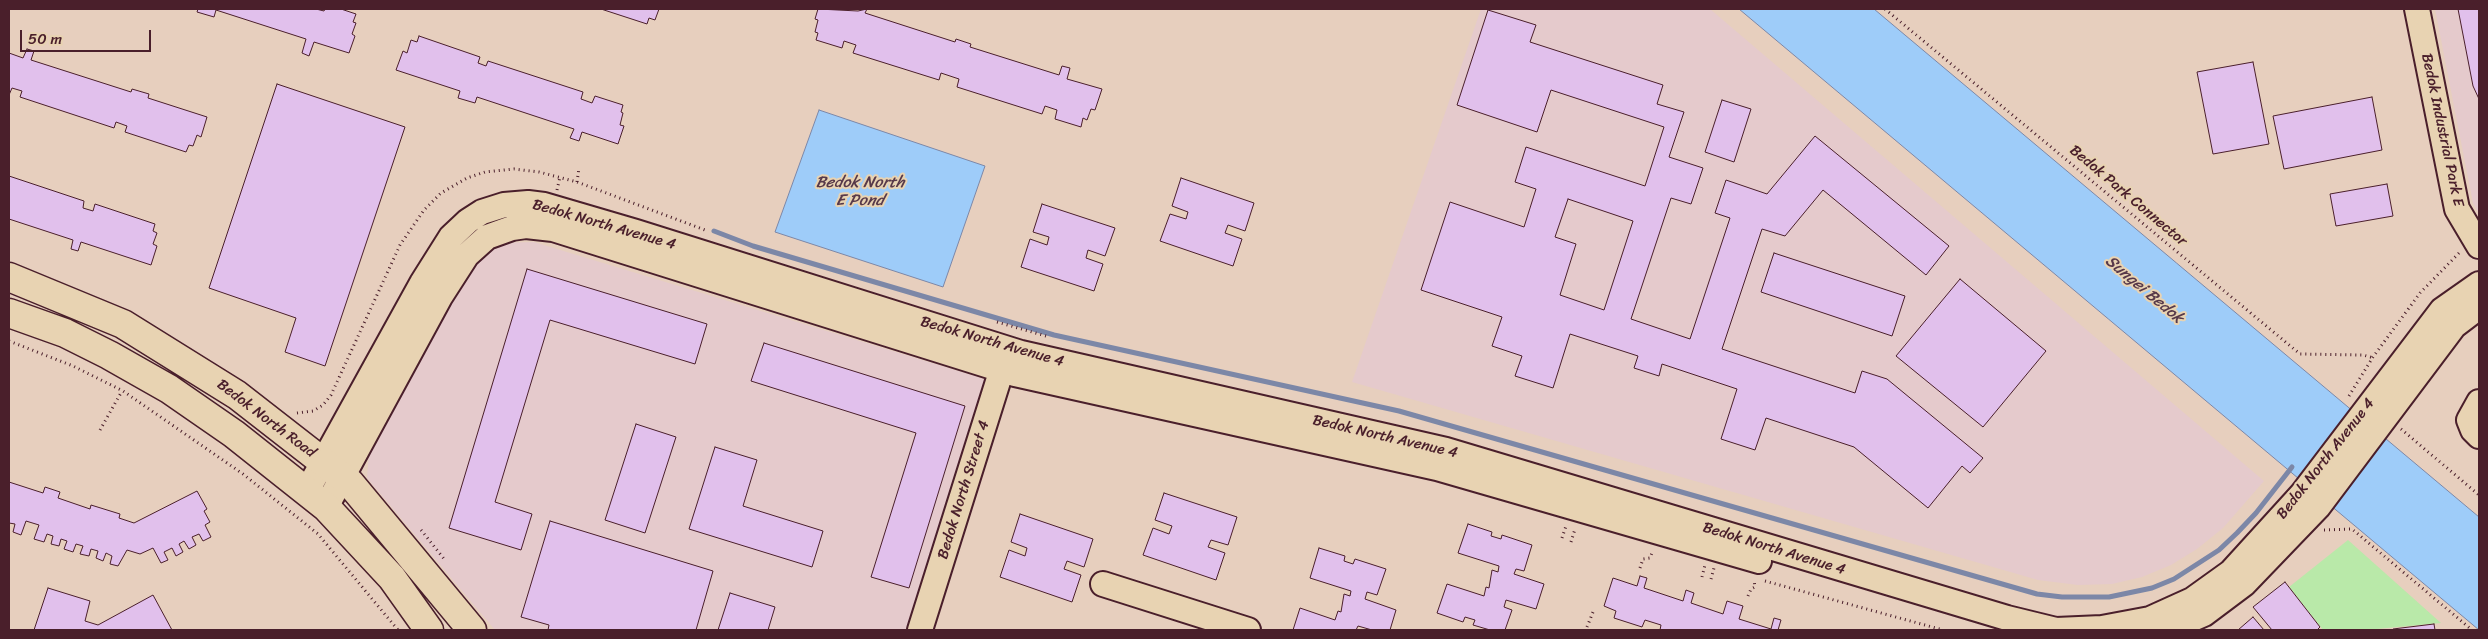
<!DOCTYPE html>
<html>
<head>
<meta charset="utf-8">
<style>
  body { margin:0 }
  #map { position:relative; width:2488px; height:639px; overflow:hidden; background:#e7cfbe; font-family:Sriracha,sans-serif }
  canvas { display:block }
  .frame { position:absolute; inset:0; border:10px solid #4a1f2b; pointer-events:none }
  .scale { position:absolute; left:20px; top:30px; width:131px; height:22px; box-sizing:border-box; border:2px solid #4a1f2b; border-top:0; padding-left:6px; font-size:15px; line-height:18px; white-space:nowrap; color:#4a1f2b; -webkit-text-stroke:4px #e8d3b2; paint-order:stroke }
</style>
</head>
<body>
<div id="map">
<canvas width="2488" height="639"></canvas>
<div class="frame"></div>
<div class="scale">50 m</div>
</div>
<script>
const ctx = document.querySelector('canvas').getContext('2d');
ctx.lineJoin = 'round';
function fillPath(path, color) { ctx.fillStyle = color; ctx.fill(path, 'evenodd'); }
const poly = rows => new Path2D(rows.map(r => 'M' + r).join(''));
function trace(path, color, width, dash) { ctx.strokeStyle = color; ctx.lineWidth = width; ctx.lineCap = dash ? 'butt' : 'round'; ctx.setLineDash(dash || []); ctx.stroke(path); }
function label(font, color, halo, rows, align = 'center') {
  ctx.font = font + ' Sriracha,sans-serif'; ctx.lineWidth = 4; ctx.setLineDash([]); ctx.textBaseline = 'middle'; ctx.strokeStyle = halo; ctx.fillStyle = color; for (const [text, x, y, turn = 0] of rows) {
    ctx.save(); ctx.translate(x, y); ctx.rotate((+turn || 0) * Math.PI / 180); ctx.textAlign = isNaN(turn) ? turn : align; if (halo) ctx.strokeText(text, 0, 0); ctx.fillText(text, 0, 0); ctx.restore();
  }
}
fillPath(poly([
  [1481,9,1710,9,2264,481,2223,528,2197,549,2171,565,2142,577,2112,584,2078,585,2038,580,1352,382],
  [2435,9,2479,9,2479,214,2473,203],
  [534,242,988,380,906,630,495,630,367,478,369,453,469,268,496,243]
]), '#e5cacc');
fillPath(poly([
  [2348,540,2441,623,2366,630,2323,630,2289,587]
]), '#b9e9a9');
const water = poly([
  [1739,9,1874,9,2479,517,2479,630,1739,9],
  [819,110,985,166,943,287,775,232,819,110]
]);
fillPath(water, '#9eccf9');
trace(water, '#7c87a7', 1);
trace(poly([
  [714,231,753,246,1054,335,1399,411,2037,594,2062,597,2109,597,2152,588,2174,579,2219,550,2237,533,2256,513,2292,467]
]), '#7c87a7', 5);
const building = poly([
  [198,9,316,9,324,11,325,9,341,9,356,14,353,22,356,23,352,34,355,36,349,53,314,42,309,56,302,53,306,39,216,10,214,17,197,12,198,9],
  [601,9,659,9,655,20,649,18,647,24,601,9],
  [818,9,858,11,867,9,865,13,955,42,956,39,971,44,970,47,1059,75,1062,66,1070,68,1067,79,1102,89,1095,110,1091,109,1087,120,1083,118,1081,127,1055,119,1057,110,1045,106,1042,114,957,87,959,79,941,73,939,80,853,53,856,45,844,41,842,48,816,40,818,33,815,32,818,20,815,19,818,9],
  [2458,9,2479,9,2479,99,2473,86,2458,9],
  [1488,10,1536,25,1530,42,1663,85,1657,104,1684,112,1669,157,1703,168,1691,204,1671,198,1631,319,1690,339,1730,218,1715,213,1726,180,1767,194,1815,136,1949,246,1926,275,1823,190,1785,236,1762,229,1722,349,1855,393,1862,371,1887,379,1983,458,1970,473,1962,466,1928,508,1854,447,1766,418,1755,450,1721,439,1737,389,1662,364,1659,376,1634,368,1638,356,1570,334,1553,388,1515,376,1522,356,1492,346,1502,317,1421,290,1450,202,1524,227,1536,189,1515,182,1526,147,1645,186,1664,127,1551,90,1537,132,1457,105,1488,10],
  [1568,199,1633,221,1604,310,1560,295,1576,244,1555,237,1568,199],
  [419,36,480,57,478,63,486,66,488,61,583,92,581,99,592,103,595,96,623,105,621,112,623,113,620,125,624,126,618,144,582,132,579,141,570,138,574,129,477,97,475,103,458,98,460,91,396,70,403,51,407,53,411,40,417,42,419,36],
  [27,49,34,51,31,60,131,92,132,89,149,94,148,98,207,117,201,137,197,135,193,146,189,145,186,152,125,132,127,126,116,122,114,128,20,97,22,91,12,88,9,95,9,53,23,58,27,49],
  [2253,62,2269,144,2213,154,2197,72,2253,62],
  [277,84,405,127,325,366,285,352,296,318,209,288,277,84],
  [2372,97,2382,150,2284,169,2273,116,2372,97],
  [1722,100,1751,109,1734,162,1705,152,1722,100],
  [9,176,84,201,83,208,93,211,95,204,155,224,153,231,157,233,153,244,157,246,151,265,81,242,78,251,71,249,73,240,9,219,9,176],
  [1181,178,1254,203,1245,231,1228,225,1225,233,1242,239,1233,266,1160,241,1170,214,1186,219,1188,212,1172,206,1181,178],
  [2387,184,2393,216,2336,226,2330,194,2387,184],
  [1042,204,1115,228,1105,256,1088,250,1086,258,1103,264,1094,291,1021,267,1030,239,1047,245,1049,237,1033,232,1042,204],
  [1774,253,1905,296,1892,336,1761,292,1774,253],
  [527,269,707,324,695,364,550,320,495,502,532,514,521,550,449,528,527,269],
  [1960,279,2046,351,1983,427,1896,356,1960,279],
  [764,343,965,406,909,588,871,577,916,433,751,381,764,343],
  [636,424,676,437,645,533,605,520,636,424],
  [715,447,757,460,743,506,823,531,812,567,689,529,715,447],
  [9,482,43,493,45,487,60,492,58,498,90,509,91,505,120,514,119,518,134,523,197,491,207,509,204,511,210,522,205,525,211,537,203,541,199,534,192,537,196,545,189,549,184,541,179,544,183,552,176,556,172,548,164,552,168,560,161,563,153,548,140,554,127,550,118,566,110,564,112,556,106,553,103,561,96,558,98,551,91,549,89,556,80,554,83,546,76,544,73,552,64,549,67,541,61,539,59,546,51,544,53,536,47,534,44,542,34,539,39,525,26,521,21,535,13,532,15,524,9,523,9,482],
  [1164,493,1237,517,1228,545,1211,540,1208,547,1225,553,1216,580,1143,555,1153,528,1169,534,1172,526,1155,520,1164,493],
  [1020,514,1093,539,1084,567,1067,561,1064,569,1081,575,1072,602,1000,577,1009,550,1025,556,1027,548,1011,542,1020,514],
  [550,521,713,571,696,630,548,630,549,625,521,617,550,521],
  [1468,524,1492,532,1491,536,1501,539,1502,535,1532,545,1524,571,1516,569,1514,574,1544,584,1536,609,1506,600,1504,607,1512,610,1505,630,1490,630,1473,625,1475,620,1465,617,1463,622,1437,613,1447,584,1484,596,1486,587,1489,588,1492,570,1498,572,1499,566,1458,553,1468,524],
  [1319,548,1345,556,1344,561,1353,564,1355,559,1386,569,1377,595,1367,592,1365,599,1396,610,1390,630,1372,630,1358,626,1356,630,1293,630,1300,608,1335,620,1338,611,1341,612,1344,594,1350,596,1351,591,1310,578,1319,548],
  [1640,576,1647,578,1644,588,1683,601,1686,590,1694,593,1691,603,1723,614,1727,601,1743,606,1739,619,1771,629,1774,618,1781,620,1778,630,1660,630,1661,625,1645,620,1642,627,1614,618,1616,611,1604,606,1613,578,1637,586,1640,576],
  [2285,582,2320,627,2317,630,2272,630,2253,607,2285,582],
  [48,588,90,601,85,621,98,625,153,595,172,630,34,630,48,588],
  [730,593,775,607,768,630,718,630,730,593],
  [2253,617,2264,630,2238,630,2253,617],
  [2434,624,2435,630,2394,630,2393,629,2434,624]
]);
fillPath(building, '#e1c0ec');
trace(building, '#4a1f2b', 1);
const minor = poly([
  [2417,9,2457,209,2479,246],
  [2479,402,2469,420,2473,430,2479,436],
  [307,491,422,283,451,237,468,221,482,212,504,205,528,203,544,205,636,232,1021,353,1446,450,2007,618,2056,630,2102,628,2150,619,2192,600,2231,572,2302,494,2442,310,2479,284],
  [326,507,440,297,467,255,487,237,512,228,526,226,553,229,1015,374,1437,468,1759,561],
  [1103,584,1248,630],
  [920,630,1006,356],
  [2167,630,2204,614,2244,584,2318,507,2454,326,2479,307]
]);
const major = poly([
  [9,277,123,324,237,395,350,483,472,630],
  [9,313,65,333,109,355,169,389,234,434,326,507,392,578,429,630]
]);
trace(minor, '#4a1f2b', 28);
trace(major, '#4a1f2b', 31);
trace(poly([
  [1885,9,2300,354,2363,355,2374,358],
  [577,182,579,168],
  [557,190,560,177],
  [997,322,1046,336],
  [9,341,73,366,123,391,243,474,318,534,398,630],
  [2349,396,2373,357,2420,293,2461,251],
  [297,413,313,411,323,405,331,395,400,245,424,210,441,193,467,178,485,172,514,169,539,172,577,182,705,230],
  [2401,429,2479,495],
  [100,430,122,391],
  [421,530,445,560],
  [2324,530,2352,529,2472,630],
  [1562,538,1566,526],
  [1571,542,1575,529],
  [1640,568,1643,559,1650,558,1652,553,1650,551],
  [1702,577,1705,565],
  [1711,579,1714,568],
  [1765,581,1943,630],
  [1748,596,1751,589,1755,587,1754,580],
  [1587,627,1593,612]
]), '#4a1f2b', 3, [1, 4]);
trace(minor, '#e8d3b2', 24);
trace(major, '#e8d3b2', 28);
label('15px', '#4a1f2b', '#e8d3b2', [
  ["Bedok Industrial Park E",2442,130,78],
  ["Bedok Park Connector",2128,196,40],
  ["Bedok North Avenue 4",604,225,16],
  ["Bedok North Avenue 4",992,342,16],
  ["Bedok North Road",266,419,37],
  ["Bedok North Avenue 4",1385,437,13],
  ["Bedok North Avenue 4",2326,459,-52],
  ["Bedok North Street 4",964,490,-73],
  ["Bedok North Avenue 4",1774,549,17]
]);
label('italic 16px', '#57394a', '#e8d3b2', [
  ["Bedok North",860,183],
  ["E Pond",860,201],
  ["Sungei Bedok",2144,290,40]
]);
</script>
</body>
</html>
